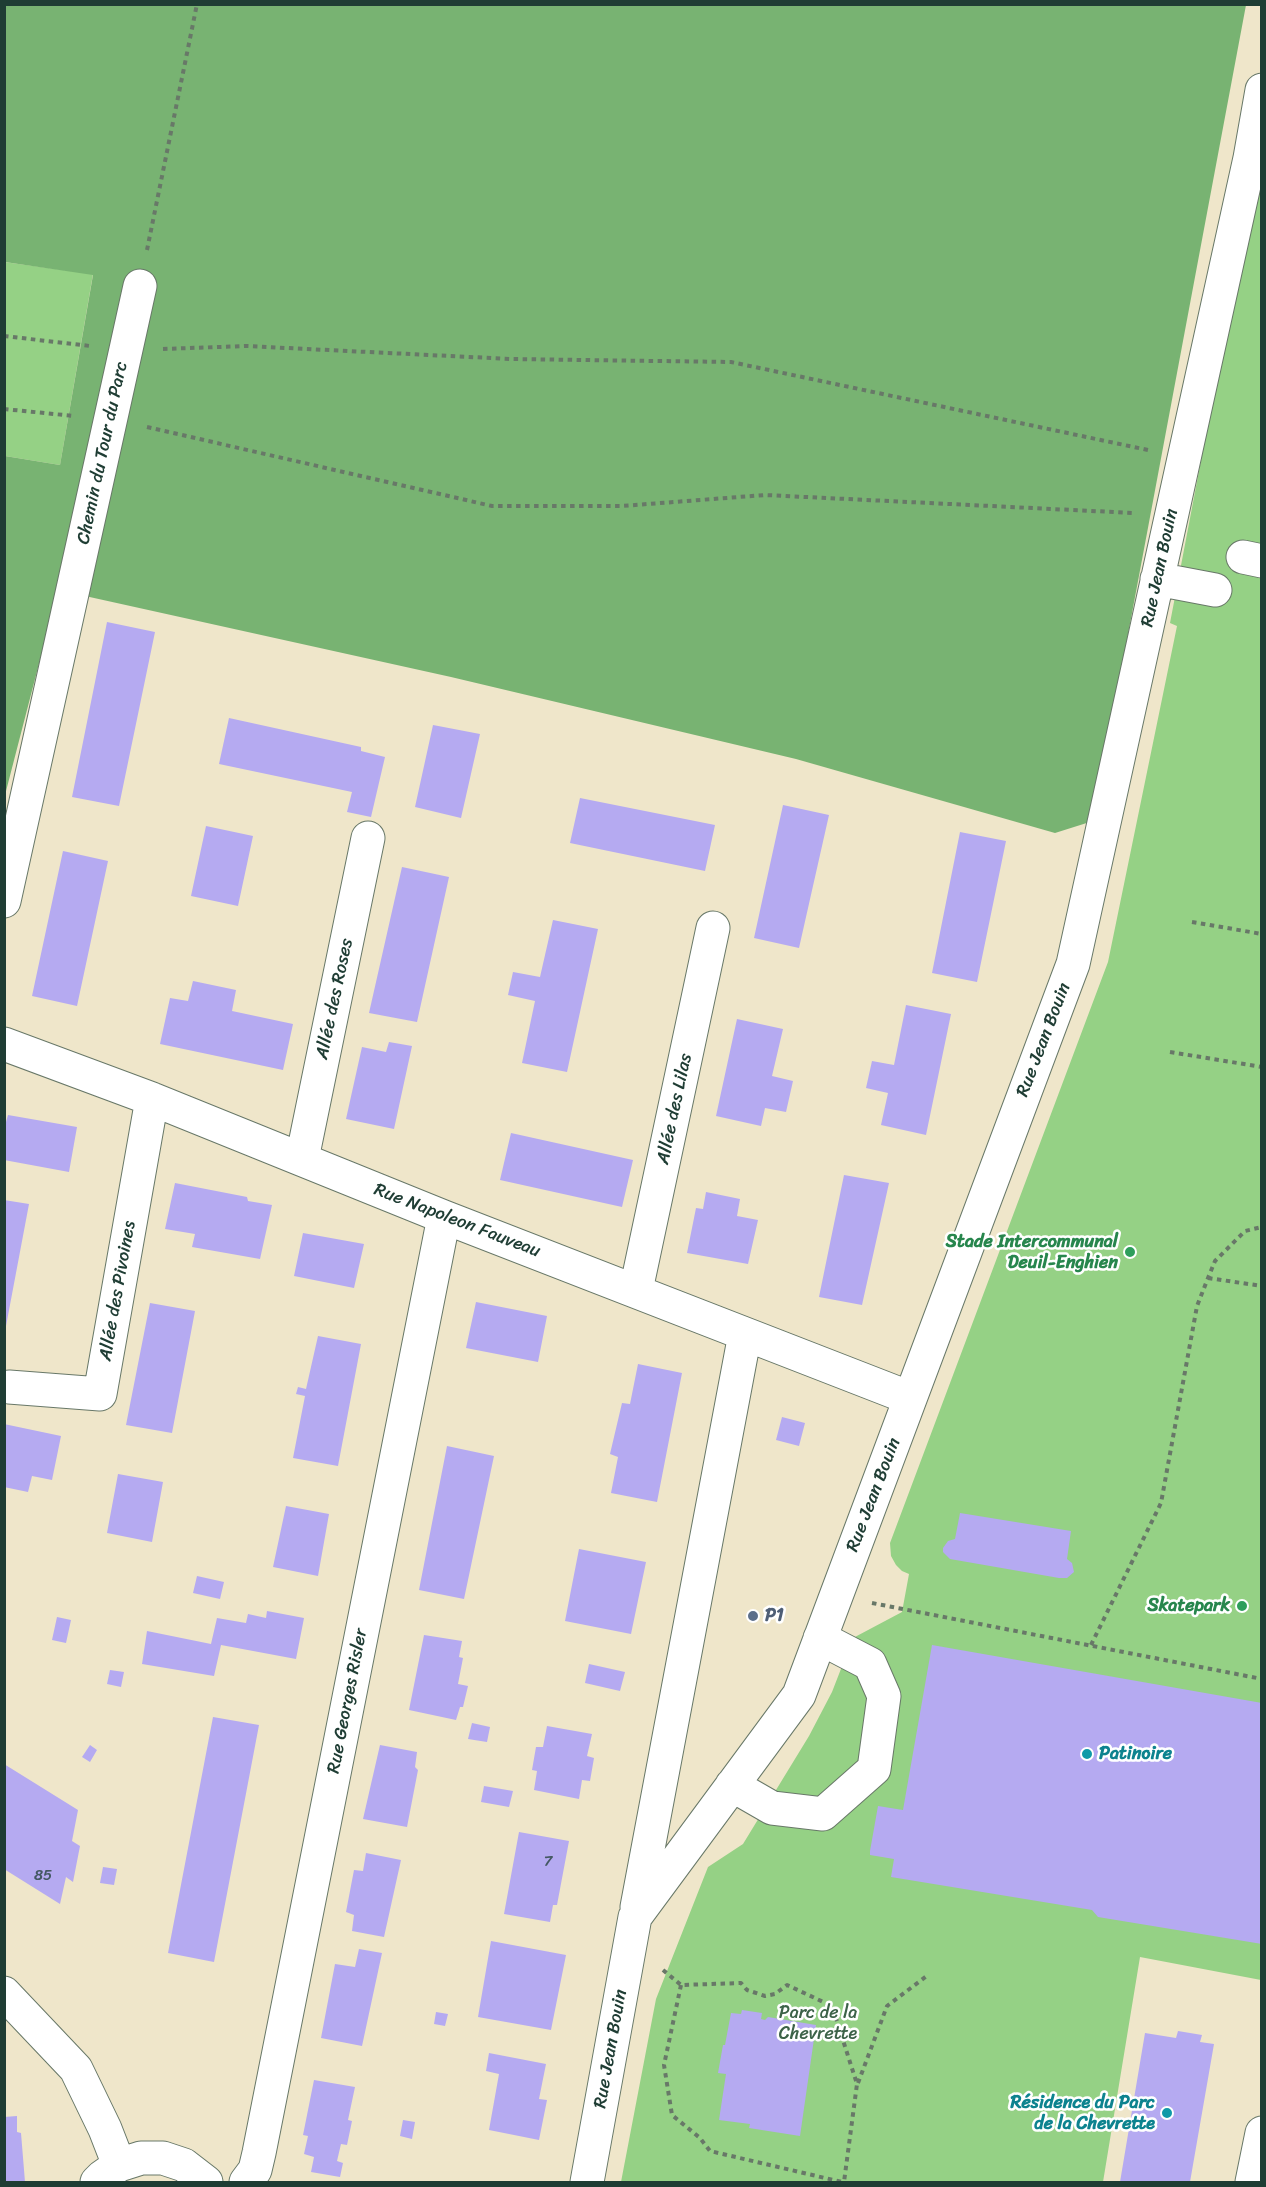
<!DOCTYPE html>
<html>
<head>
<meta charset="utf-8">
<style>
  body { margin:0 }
  #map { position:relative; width:1266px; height:2187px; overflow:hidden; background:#efe6ca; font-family:Sriracha,sans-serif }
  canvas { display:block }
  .frame { position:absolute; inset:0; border:6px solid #1f3d34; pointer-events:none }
</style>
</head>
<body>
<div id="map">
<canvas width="1266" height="2187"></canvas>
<div class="frame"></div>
</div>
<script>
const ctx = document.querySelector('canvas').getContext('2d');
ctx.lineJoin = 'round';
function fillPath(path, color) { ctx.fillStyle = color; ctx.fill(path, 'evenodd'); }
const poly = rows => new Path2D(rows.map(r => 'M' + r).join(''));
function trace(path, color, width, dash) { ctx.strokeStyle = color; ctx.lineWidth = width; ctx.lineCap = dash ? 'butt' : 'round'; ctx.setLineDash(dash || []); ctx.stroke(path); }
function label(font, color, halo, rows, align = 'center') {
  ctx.font = font + ' Sriracha,sans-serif'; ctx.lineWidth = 5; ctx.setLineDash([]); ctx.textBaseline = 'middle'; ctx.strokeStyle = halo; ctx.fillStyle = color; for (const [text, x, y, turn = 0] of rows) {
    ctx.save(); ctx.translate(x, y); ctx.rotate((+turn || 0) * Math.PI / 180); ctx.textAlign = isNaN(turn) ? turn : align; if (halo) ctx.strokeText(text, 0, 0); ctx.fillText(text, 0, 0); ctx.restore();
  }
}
fillPath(poly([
  [1261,182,1261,1980,1140,1957,1103,2182,621,2182,656,1999,708,1867,743,1844,809,1736,832,1692,853,1638,902,1612,909,1574,902,1571,896,1565,891,1556,890,1543,1108,962,1177,626,1170,623,1249,209],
  [4,262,93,274,60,465,5,456]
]), '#95d185');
fillPath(poly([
  [5,5,1246,5,1093,821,1055,833,796,759,451,677,58,590,5,795,5,456,60,465,93,275,5,262]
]), '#78b372');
fillPath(poly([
  [107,622,155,632,119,806,72,797],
  [229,718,361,747,361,751,385,757,371,817,347,812,352,792,219,764],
  [433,725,480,734,461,818,415,807],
  [580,798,715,825,705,871,570,843],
  [783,805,829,815,799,948,754,938],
  [206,826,253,836,238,906,191,896],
  [960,832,1006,841,977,982,932,973],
  [63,851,108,861,77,1006,32,996],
  [402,867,449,877,417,1022,369,1013],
  [553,920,598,929,567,1072,522,1063,535,1001,508,995,513,972,540,977],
  [193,981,236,990,232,1011,293,1024,283,1070,160,1044,170,998,188,1001],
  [906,1005,951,1014,926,1135,881,1125,888,1093,866,1088,872,1061,894,1065],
  [737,1019,783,1029,772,1076,793,1081,786,1112,765,1108,761,1126,716,1116],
  [389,1042,412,1046,394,1129,346,1119,362,1047,386,1052],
  [8,1115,77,1127,69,1172,4,1160,4,1129],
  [511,1133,633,1160,622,1207,500,1180],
  [844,1175,889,1183,862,1305,819,1297],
  [175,1183,247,1197,248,1201,272,1205,260,1259,192,1247,195,1234,165,1229],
  [706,1192,740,1199,737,1216,758,1220,748,1264,687,1253,696,1208,703,1209],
  [4,1200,29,1204,6,1326,4,1325],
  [303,1233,364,1244,354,1288,294,1276],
  [476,1302,547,1316,538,1362,466,1348],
  [150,1303,195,1311,172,1433,126,1425],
  [318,1336,361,1344,338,1466,293,1458,305,1396,296,1394,298,1387,306,1389],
  [638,1364,682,1373,657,1502,611,1493,618,1457,610,1454,622,1403,630,1404],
  [782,1417,805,1423,799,1446,776,1440],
  [4,1424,61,1436,52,1480,32,1476,28,1492,4,1487],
  [447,1446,494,1456,464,1599,419,1590],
  [118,1474,163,1482,152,1542,107,1533],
  [286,1506,329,1514,318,1576,273,1567],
  [960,1513,1071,1531,1067,1559,1072,1563,1074,1572,1067,1578,1059,1578,950,1559,943,1552,943,1548,948,1541,955,1539],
  [579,1549,646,1562,631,1634,565,1621],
  [197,1576,224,1582,220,1599,193,1593],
  [267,1611,304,1618,296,1659,221,1645,214,1676,142,1664,147,1631,211,1644,217,1618,246,1623,248,1614,266,1618],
  [57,1617,71,1620,66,1643,52,1640],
  [424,1635,462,1641,459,1657,463,1658,458,1684,468,1686,463,1707,460,1707,456,1720,409,1710],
  [932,1645,1262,1703,1262,1944,1098,1917,1092,1910,891,1877,894,1859,870,1855,870,1851,878,1806,903,1810],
  [589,1664,625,1672,620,1691,585,1683],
  [110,1670,124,1672,121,1687,107,1684],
  [213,1717,259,1725,214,1962,168,1953],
  [472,1723,490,1727,487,1742,468,1739],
  [547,1726,592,1734,587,1756,594,1758,590,1781,582,1780,579,1799,534,1790,537,1771,532,1770,536,1747,543,1747],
  [90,1745,97,1750,90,1762,82,1757],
  [380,1745,417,1752,415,1767,418,1770,407,1827,363,1819],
  [4,1764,78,1810,72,1841,80,1846,73,1882,66,1877,60,1904,4,1869],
  [484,1786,513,1791,509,1807,481,1802],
  [519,1832,569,1841,557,1905,553,1905,550,1922,504,1914],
  [366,1853,401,1860,384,1937,352,1931,354,1915,346,1912,354,1870,363,1871],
  [103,1867,117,1869,114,1885,100,1883],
  [491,1941,566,1955,551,2030,478,2017],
  [359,1949,382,1953,362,2046,321,2038,335,1964,355,1967],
  [742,2010,762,2013,761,2019,765,2020,768,2017,816,2025,800,2136,749,2128,750,2124,719,2120,726,2074,718,2073,723,2045,725,2045,731,2013,741,2014],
  [436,2012,448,2014,445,2026,434,2024],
  [1178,2031,1202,2035,1200,2042,1214,2044,1190,2182,1120,2182,1145,2033,1176,2038],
  [489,2053,546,2064,539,2099,547,2100,539,2140,489,2130,499,2074,486,2071],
  [314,2080,355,2087,348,2120,352,2121,347,2145,341,2144,337,2161,343,2163,340,2177,311,2172,314,2157,304,2154,308,2136,303,2135],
  [17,2116,17,2132,21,2133,25,2182,4,2182,4,2117],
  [403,2120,415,2122,412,2139,400,2136]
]), '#b5aaf1');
const minor = poly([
  [1243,557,1262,561],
  [1157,579,1215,590],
  [4,901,140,286],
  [4,1044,152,1099,444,1217,910,1398],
  [302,1159,368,838],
  [636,1290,713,928],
  [9,1387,100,1394,152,1099],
  [732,1785,772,1808,823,1814,874,1769,884,1696,870,1664,820,1638],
  [637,1907,745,1334],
  [4,1993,76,2069,105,2129,119,2165],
  [97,2182,102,2177,119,2165,141,2158,163,2158,184,2165,206,2182],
  [246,2182,255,2170,259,2153,444,1217],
  [587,2182,635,1917,799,1695,1073,964,1250,158,1262,90],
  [1252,2182,1262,2133]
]);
trace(minor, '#687868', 35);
trace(poly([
  [147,250,197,4],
  [4,336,90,346],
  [163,349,246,346,511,359,731,362,1148,450],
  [4,409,74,416],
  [147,427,492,506,622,506,765,495,1134,513],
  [1192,922,1262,934],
  [1170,1052,1262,1067],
  [1208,1278,1262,1286],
  [872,1603,1262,1679],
  [1091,1645,1161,1503,1197,1306,1208,1278,1215,1261,1245,1231,1262,1227],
  [663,1970,681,1985,741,1983,747,1990,765,1996,775,1994,787,1985,832,2006,857,2084,844,2182],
  [681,1985,664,2065,672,2115,700,2138,710,2151,842,2182],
  [858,2083,887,2006,928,1975]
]), '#687868', 4, [4.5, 4.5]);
trace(minor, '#fff', 33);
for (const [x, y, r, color] of [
  [1130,1252,6,"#2e9e5b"],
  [1242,1606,6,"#2e9e5b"],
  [753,1616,6,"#5c6f8a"],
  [1087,1754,6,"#0f9aa8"],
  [1167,2113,6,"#0f9aa8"]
]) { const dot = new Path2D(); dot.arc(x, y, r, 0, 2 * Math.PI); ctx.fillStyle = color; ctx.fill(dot); trace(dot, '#fff', 2); }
label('15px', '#445863', null, [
  ["7",548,1862],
  ["85",43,1876]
]);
label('18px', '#1f3d34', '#fff', [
  ["Chemin du Tour du Parc",103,453,-78],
  ["Rue Jean Bouin",1160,568,-78],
  ["Allée des Roses",335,999,-78],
  ["Rue Jean Bouin",1044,1040,-69],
  ["Allée des Lilas",675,1109,-78],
  ["Rue Napoleon Fauveau",457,1221,21],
  ["Allée des Pivoines",118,1291,-80],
  ["Rue Jean Bouin",874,1495,-69],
  ["Rue Georges Risler",348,1701,-79],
  ["Rue Jean Bouin",611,2049,-80]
]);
label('bold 18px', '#27864d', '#fff', [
  ["Stade Intercommunal",1118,1242],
  ["Deuil-Enghien",1118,1263],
  ["Skatepark",1230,1606]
], 'right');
label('bold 18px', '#4e5e75', '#fff', [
  ["P1",765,1616]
], 'left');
label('bold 18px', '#0d838f', '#fff', [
  ["Patinoire",1099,1754],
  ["Résidence du Parc",1155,2103,"right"],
  ["de la Chevrette",1155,2124,"right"]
], 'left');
label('18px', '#3c6248', '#fff', [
  ["Parc de la",818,2013],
  ["Chevrette",818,2034]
]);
</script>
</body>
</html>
